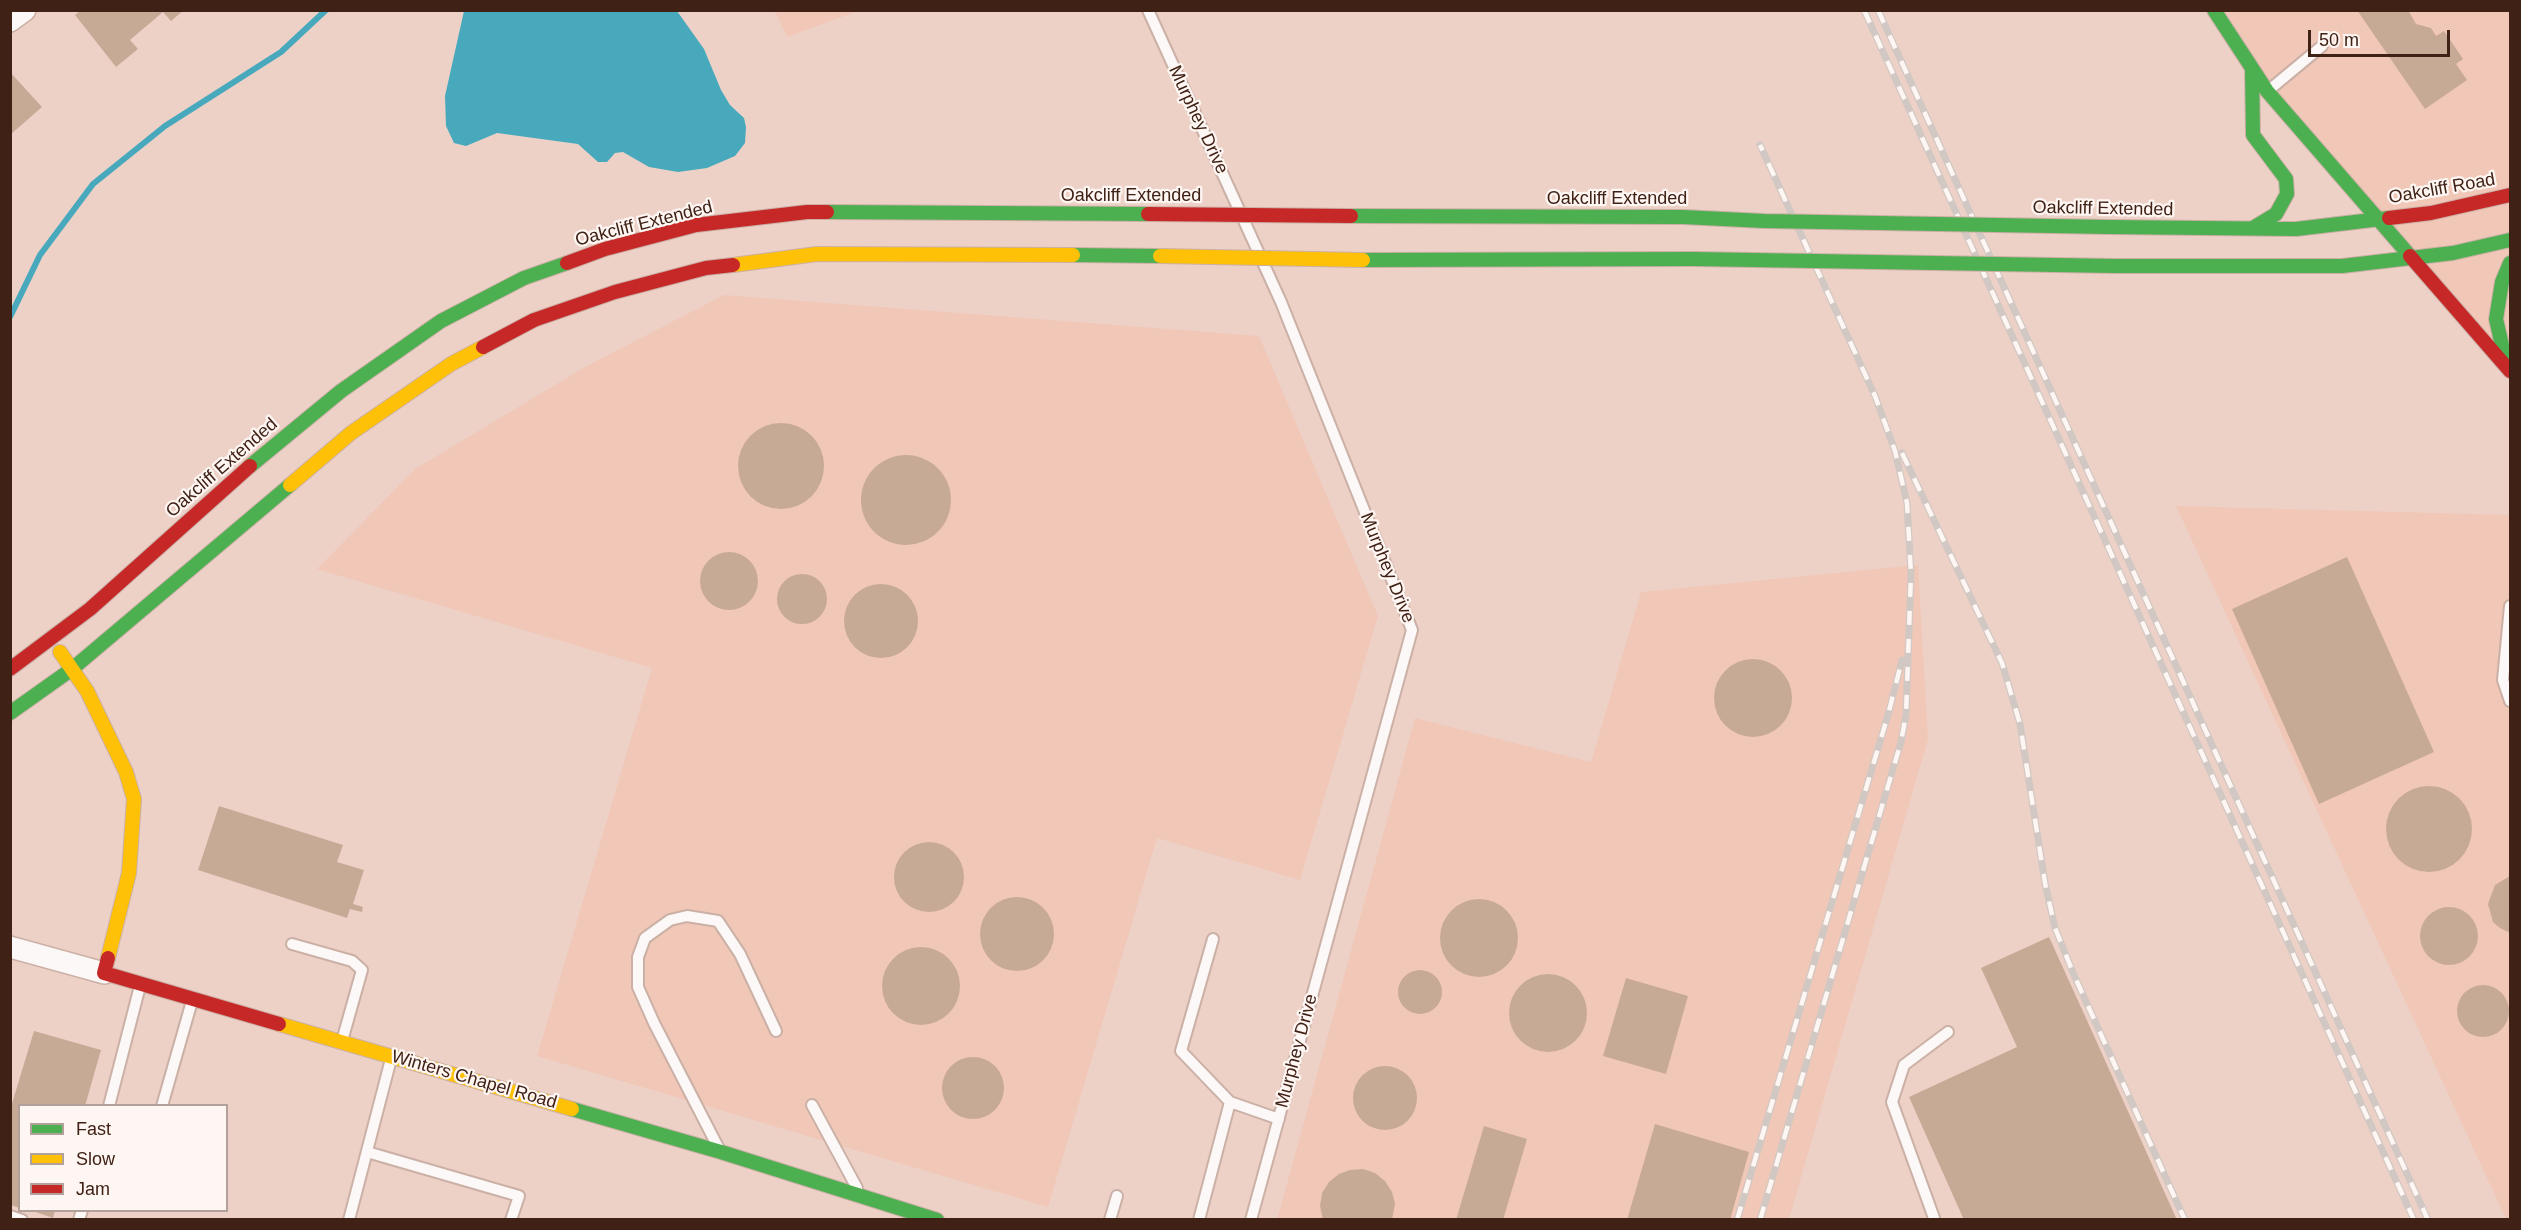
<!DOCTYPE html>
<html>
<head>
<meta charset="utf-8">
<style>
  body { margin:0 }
  #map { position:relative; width:2521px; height:1230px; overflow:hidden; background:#edd1c7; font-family:Helvetica,sans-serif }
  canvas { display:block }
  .frame { position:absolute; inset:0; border:12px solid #402116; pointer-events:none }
  .legend { position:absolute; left:18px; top:1104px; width:210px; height:108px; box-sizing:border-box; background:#fef6f2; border:2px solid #b2a19a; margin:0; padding:8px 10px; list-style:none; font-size:18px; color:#402116 }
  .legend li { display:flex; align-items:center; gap:12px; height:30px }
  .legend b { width:30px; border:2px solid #b2a19a }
  .scale { position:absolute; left:2308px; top:30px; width:142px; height:27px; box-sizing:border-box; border:3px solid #402116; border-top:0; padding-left:8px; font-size:18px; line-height:21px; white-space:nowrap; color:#402116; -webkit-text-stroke:4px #fef6f2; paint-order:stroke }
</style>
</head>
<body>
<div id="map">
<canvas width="2521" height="1230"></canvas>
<div class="frame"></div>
<ul class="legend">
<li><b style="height:8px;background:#4caf50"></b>Fast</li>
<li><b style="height:8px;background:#ffc107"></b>Slow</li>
<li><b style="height:8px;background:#c62828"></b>Jam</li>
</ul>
<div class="scale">50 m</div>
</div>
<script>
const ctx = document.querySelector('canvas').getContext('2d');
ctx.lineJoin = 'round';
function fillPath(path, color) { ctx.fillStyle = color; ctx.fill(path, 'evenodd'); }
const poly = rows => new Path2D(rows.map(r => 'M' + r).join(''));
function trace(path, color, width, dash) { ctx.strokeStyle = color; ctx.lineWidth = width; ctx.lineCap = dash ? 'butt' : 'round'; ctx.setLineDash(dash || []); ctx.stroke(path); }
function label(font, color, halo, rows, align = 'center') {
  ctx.font = font + ' Helvetica,sans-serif'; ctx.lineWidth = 4.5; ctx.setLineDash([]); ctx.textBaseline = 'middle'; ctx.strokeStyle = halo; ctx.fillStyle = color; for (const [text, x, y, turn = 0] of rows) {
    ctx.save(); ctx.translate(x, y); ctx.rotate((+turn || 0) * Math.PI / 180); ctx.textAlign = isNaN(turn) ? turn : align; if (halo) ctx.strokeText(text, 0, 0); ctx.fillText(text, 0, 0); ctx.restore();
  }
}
fillPath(poly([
  [775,11,858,11,787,37],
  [2223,11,2510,11,2510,359,2318,160],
  [724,295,1259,336,1378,616,1300,880,1157,838,1048,1207,537,1056,652,668,317,569,415,469,585,367],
  [2176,506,2510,515,2510,1219,2506,1219],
  [1918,565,1928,739,1789,1219,1277,1220,1415,718,1591,762,1641,592]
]), '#f1c7b7');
fillPath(poly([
  [464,11,677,11,704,49,721,90,730,105,744,118,746,127,745,143,735,156,707,168,678,172,649,167,623,152,615,153,607,162,598,162,578,144,497,133,466,146,454,143,446,126,445,96]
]), '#48a9bd');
trace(poly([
  [10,317,40,255,93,184,165,126,281,52,326,10]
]), '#48a9bd', 6);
fillPath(poly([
  [81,10,184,10,171,21,163,12,130,40,138,49,116,67,75,15],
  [2357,10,2408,10,2416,24,2431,28,2436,36,2444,31,2463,59,2456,64,2467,80,2425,109],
  [10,72,42,107,10,135],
  '738 466a43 43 0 1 1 86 0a43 43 0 1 1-86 0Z',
  '861 500a45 45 0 1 1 90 0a45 45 0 1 1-90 0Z',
  '700 581a29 29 0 1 1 58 0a29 29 0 1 1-58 0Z',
  [2347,557,2434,752,2319,804,2232,609],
  '777 599a25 25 0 1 1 50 0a25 25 0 1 1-50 0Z',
  '844 621a37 37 0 1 1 74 0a37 37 0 1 1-74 0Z',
  '1714 698a39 39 0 1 1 78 0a39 39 0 1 1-78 0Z',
  '2386 829a43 43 0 1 1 86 0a43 43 0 1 1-86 0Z',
  [219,806,343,845,337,862,364,870,353,904,363,907,362,912,350,909,347,918,198,870],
  '894 877a35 35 0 1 1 70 0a35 35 0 1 1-70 0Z',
  [2510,876,2510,933,2500,928,2493,922,2488,904,2495,885],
  '980 934a37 37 0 1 1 74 0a37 37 0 1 1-74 0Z',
  '1440 938a39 39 0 1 1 78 0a39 39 0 1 1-78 0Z',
  '2420 936a29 29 0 1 1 58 0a29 29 0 1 1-58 0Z',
  [2049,937,2085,1016,2177,1220,1964,1220,1909,1097,2017,1047,1981,968],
  '882 986a39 39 0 1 1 78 0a39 39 0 1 1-78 0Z',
  '1398 992a22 22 0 1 1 44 0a22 22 0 1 1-44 0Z',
  '1509 1013a39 39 0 1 1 78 0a39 39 0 1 1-78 0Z',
  [1626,978,1688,996,1666,1074,1603,1056],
  '2457 1011a26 26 0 1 1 52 0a26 26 0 1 1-52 0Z',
  [34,1031,101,1050,85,1106,20,1106,20,1208,10,1205,10,1110],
  '942 1088a31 31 0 1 1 62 0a31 31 0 1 1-62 0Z',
  '1353 1098a32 32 0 1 1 64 0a32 32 0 1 1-64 0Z',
  [1655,1124,1749,1152,1730,1220,1627,1220],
  [1484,1126,1527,1139,1503,1220,1456,1220],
  [1363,1169,1375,1173,1385,1181,1392,1192,1395,1204,1392,1220,1323,1220,1320,1206,1322,1193,1329,1182,1339,1174,1350,1170],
  [30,1210,55,1210,53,1218]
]), '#c7aa95');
const lane = poly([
  [1148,10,1281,302,1412,630,1251,1220],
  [2269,90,2322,46],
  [2510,606,2503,680,2510,701],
  [1213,939,1181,1051,1230,1102,1279,1119],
  [292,944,352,961,362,970,342,1041],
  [812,1105,857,1188],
  [109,1106,140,986],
  [162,1106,192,1001],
  [718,1147,654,1023,638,987,638,957,645,938,670,920,687,916,718,921,740,954,776,1031],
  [367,1152,519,1196,511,1220],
  [10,1216,22,1220],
  [1934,1218,1892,1102,1904,1065,1948,1032],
  [79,1220,82,1210],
  [349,1220,391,1059],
  [1110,1220,1117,1196],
  [1199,1220,1230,1102]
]);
const street = poly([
  [10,21,25,10],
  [10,947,104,973]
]);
const fast = poly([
  [2214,10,2267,91,2410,256],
  [2252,69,2253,135,2286,179,2287,194,2276,214,2253,228],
  [827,212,1148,214],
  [1351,216,1683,217],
  [2110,227,2296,229,2389,218],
  [1073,255,1160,256],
  [1363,260,1693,259],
  [2116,266,2342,266,2453,253,2510,240],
  [2506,363,2496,319,2502,282,2510,263],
  [250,466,341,391,441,321,524,278,567,263],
  [10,713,72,669,290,485],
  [572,1109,721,1152,937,1220]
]);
const slow = poly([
  [733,265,817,254,1073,255],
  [290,485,351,433,451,364,483,347],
  [60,652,87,691,126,772,134,799,129,873,108,958],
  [279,1024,572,1109]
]);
const jam = poly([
  [2389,218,2431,213,2510,195],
  [2410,256,2510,371],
  [567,263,605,249,696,225,807,212,827,212],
  [483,347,534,320,615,292,706,268,733,265],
  [10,669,90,609,250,466],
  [108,958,104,973,279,1024]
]);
trace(lane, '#cbb0a6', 14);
trace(street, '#cbb0a6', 24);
trace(fast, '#cbb0a6', 16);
trace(slow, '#cbb0a6', 16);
trace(jam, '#cbb0a6', 16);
trace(lane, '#fcf8f7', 10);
trace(street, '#fcf8f7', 21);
trace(fast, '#4caf50', 14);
trace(slow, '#ffc107', 14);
trace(jam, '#c62828', 14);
const rail = poly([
  [1864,10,2414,1220],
  [1878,10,2428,1220],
  [1902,453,2002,663,2020,724,2045,883,2055,928,2074,975,2185,1220],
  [1737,1220,1888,715,1902,660],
  [1760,1220,1901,742,1906,715,1911,574,1907,503,1895,451,1875,396,1760,145]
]);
trace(rail, '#d1c8c4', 7);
trace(rail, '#fef6f2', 4.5, [14]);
const fastBridge = poly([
  [1683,217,1764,221,2110,227],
  [1693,259,2116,266]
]);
const slowBridge = poly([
  [1160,256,1363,260]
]);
const jamBridge = poly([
  [1148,214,1351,216]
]);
trace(fastBridge, '#cbb0a6', 16, []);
trace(slowBridge, '#cbb0a6', 16, []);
trace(jamBridge, '#cbb0a6', 16, []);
trace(fastBridge, '#4caf50', 14);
trace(slowBridge, '#ffc107', 14);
trace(jamBridge, '#c62828', 14);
label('18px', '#402116', '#fef6f2', [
  ["Murphey Drive",1198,120,65],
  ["Oakcliff Road",2442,189,-10],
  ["Oakcliff Extended",1131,196],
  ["Oakcliff Extended",1617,199],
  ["Oakcliff Extended",2103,209,1],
  ["Oakcliff Extended",644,224,-14],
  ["Oakcliff Extended",222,468,-41],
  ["Murphey Drive",1387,568,68],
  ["Murphey Drive",1297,1051,-75],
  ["Winters Chapel Road",474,1080,16]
]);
</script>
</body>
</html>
